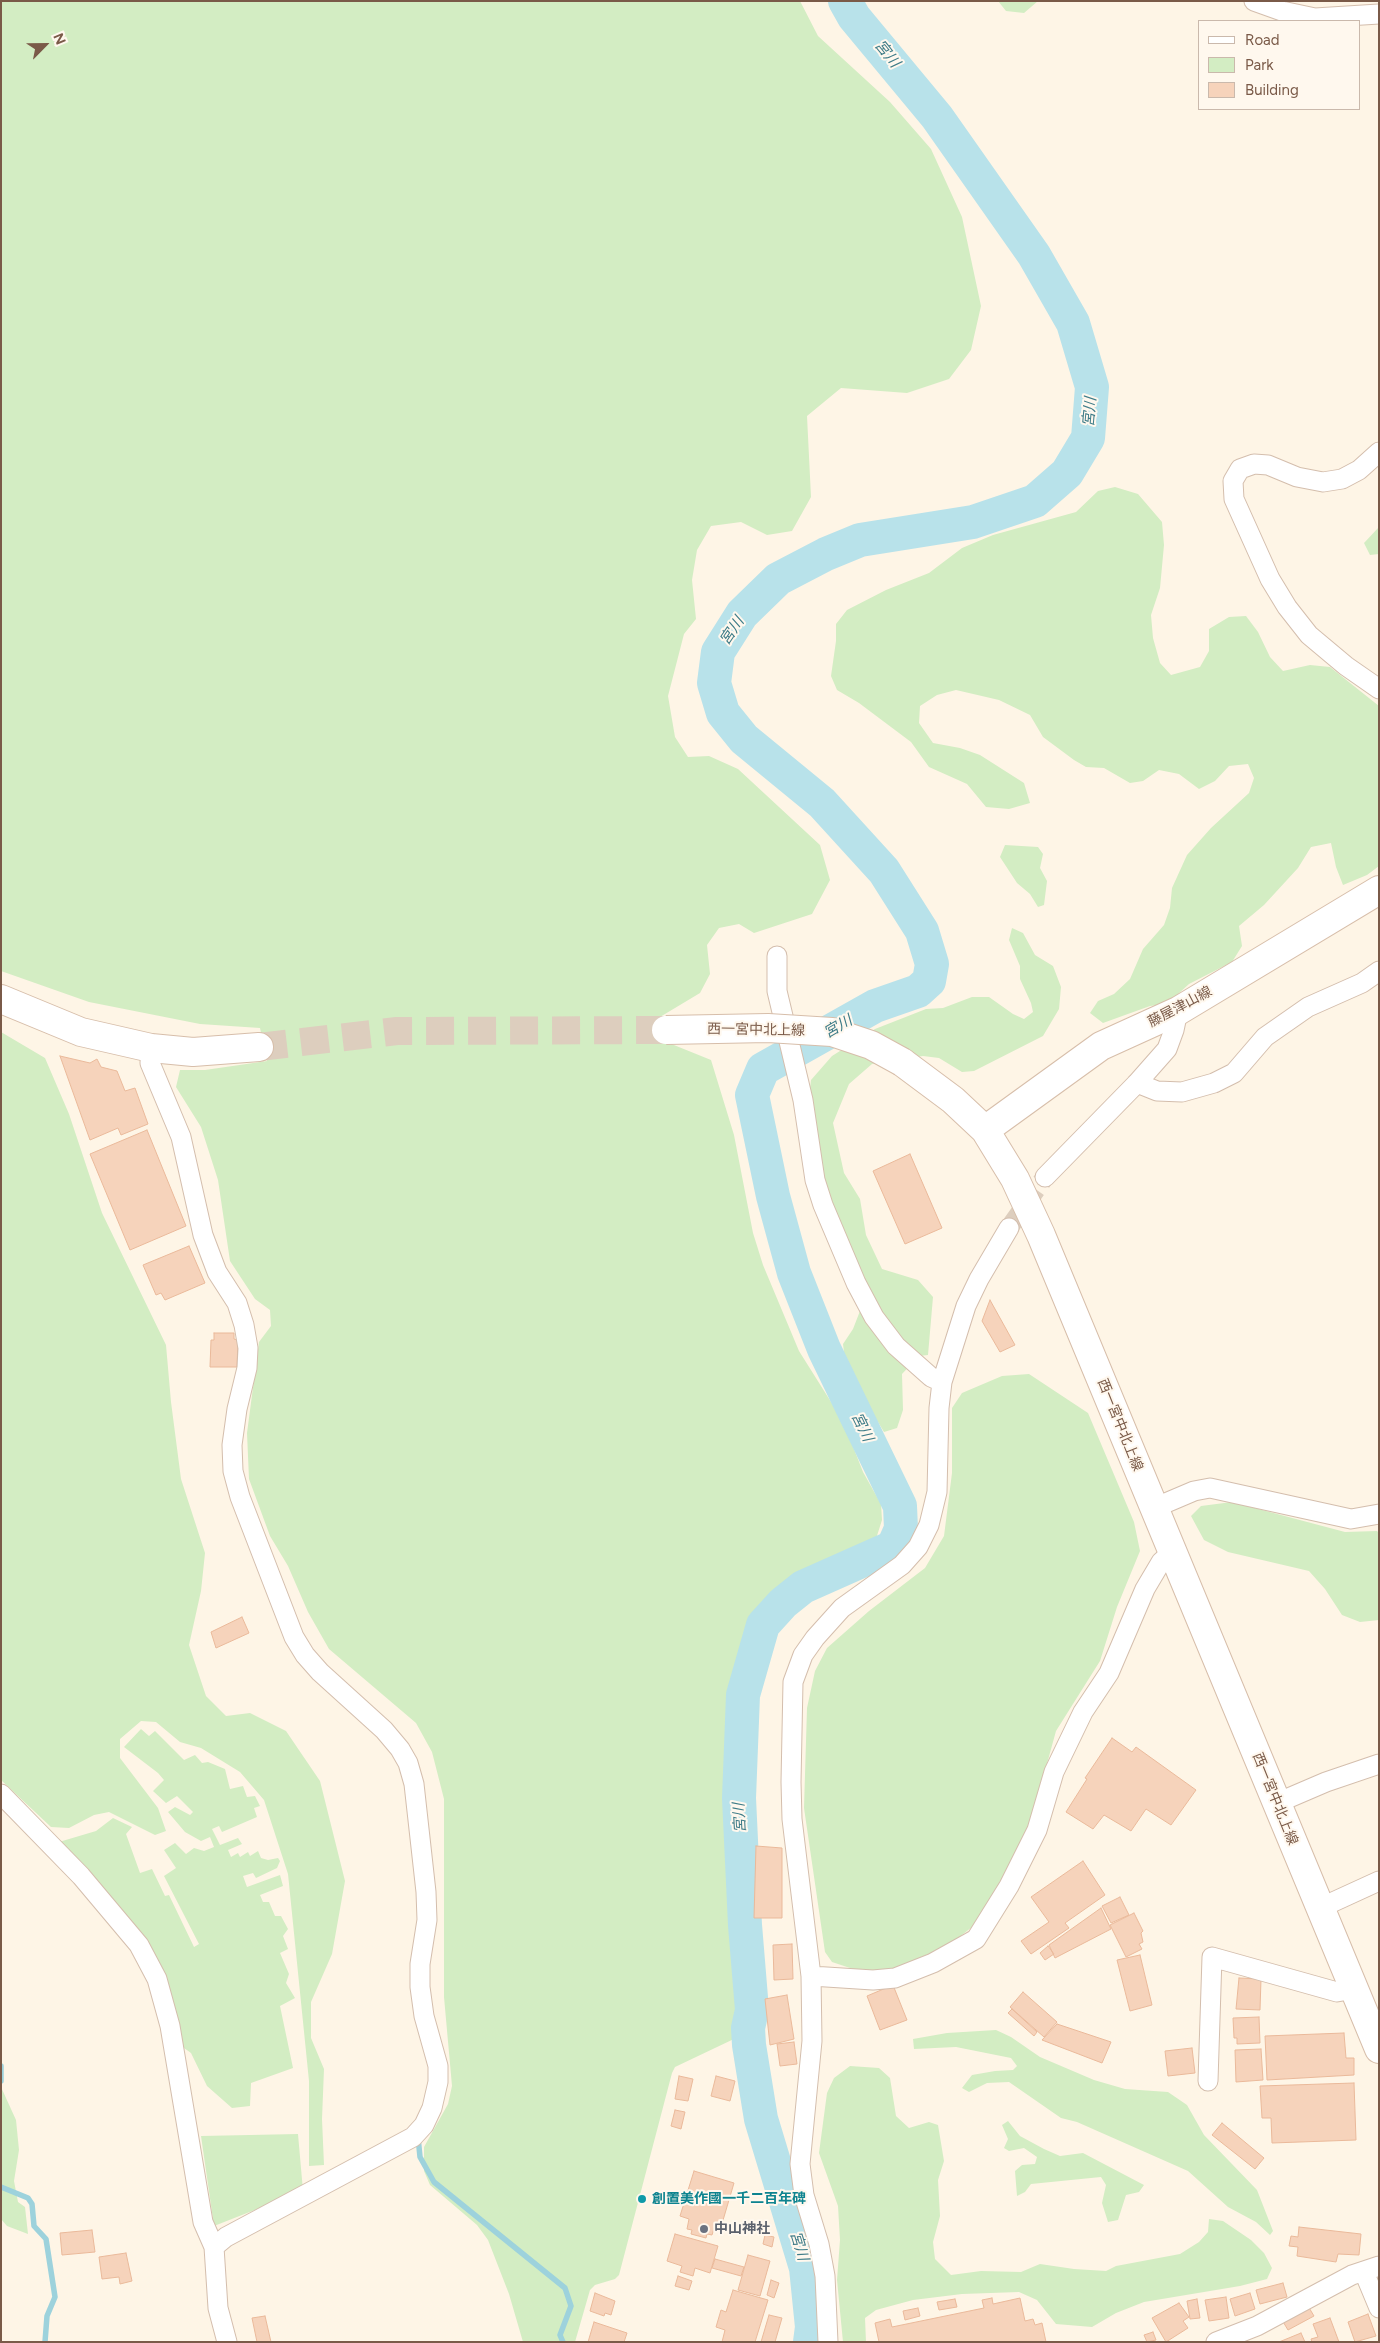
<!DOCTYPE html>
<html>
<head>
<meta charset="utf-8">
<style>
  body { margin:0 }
  #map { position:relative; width:1380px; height:2343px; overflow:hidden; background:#fef5e6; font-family:Figtree,sans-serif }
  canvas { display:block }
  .frame { position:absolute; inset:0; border:2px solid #7a5a48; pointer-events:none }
  .legend { position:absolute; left:1198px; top:20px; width:162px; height:90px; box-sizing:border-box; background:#fff8ee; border:1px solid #cab9ac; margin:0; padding:6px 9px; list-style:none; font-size:15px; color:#7a5a48 }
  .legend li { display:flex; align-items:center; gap:10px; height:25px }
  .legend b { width:25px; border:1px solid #cab9ac }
  .north { position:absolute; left:20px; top:20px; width:50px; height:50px; -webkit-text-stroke:4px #fff8ee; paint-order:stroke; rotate:67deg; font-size:14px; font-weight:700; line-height:20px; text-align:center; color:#7a5a48 }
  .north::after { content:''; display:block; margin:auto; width:18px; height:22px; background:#7a5a48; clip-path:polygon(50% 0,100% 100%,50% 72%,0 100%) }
</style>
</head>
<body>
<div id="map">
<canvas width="1380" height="2343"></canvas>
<div class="frame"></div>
<ul class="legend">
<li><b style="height:6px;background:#fff"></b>Road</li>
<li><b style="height:14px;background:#d3edc3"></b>Park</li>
<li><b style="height:14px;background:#f6d3bb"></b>Building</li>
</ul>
<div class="north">N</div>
</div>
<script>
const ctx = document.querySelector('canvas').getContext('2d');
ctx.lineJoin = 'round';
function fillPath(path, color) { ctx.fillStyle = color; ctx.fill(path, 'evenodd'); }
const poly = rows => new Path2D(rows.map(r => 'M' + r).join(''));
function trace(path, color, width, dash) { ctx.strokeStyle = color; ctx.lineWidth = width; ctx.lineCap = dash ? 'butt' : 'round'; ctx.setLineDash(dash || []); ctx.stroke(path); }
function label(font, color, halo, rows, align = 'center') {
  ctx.font = font + ' Figtree,"Noto Sans JP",sans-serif'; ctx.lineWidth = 4; ctx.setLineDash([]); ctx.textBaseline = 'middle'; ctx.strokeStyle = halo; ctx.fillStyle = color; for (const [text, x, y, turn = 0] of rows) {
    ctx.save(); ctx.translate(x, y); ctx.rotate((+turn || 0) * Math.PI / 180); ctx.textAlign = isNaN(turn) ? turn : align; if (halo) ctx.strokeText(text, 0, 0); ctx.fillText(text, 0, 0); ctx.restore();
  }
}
fillPath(poly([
  [1,1,800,1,818,36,890,102,931,149,962,217,981,306,971,350,949,379,907,393,841,388,807,416,811,497,792,531,767,535,741,522,711,526,697,550,692,580,696,619,684,634,668,696,675,737,688,757,709,756,738,769,820,845,830,880,812,914,754,933,739,924,719,928,707,945,710,974,700,993,660,1017,664,1041,711,1060,734,1135,753,1233,763,1265,799,1351,843,1421,863,1472,881,1504,882,1520,875,1542,867,1549,785,1586,773,1596,763,1612,734,1698,732,1714,736,1896,745,2010,744,2019,736,2038,675,2067,672,2073,619,2275,615,2279,595,2285,590,2290,575,2342,523,2342,509,2294,488,2240,477,2225,430,2185,424,2171,424,2147,448,2104,452,2086,444,1997,444,1799,432,1752,416,1723,329,1649,308,1612,288,1566,270,1536,249,1479,247,1433,259,1342,271,1326,270,1310,255,1299,230,1261,218,1180,201,1127,176,1087,180,1070,205,1070,267,1061,260,1028,200,1024,89,1002,1,971],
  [998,1,1038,1,1024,13,1006,11],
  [1115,487,1138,494,1162,522,1164,545,1160,588,1151,615,1153,638,1160,663,1171,675,1200,667,1209,651,1209,629,1229,617,1246,616,1258,632,1270,657,1283,671,1310,665,1330,667,1379,706,1379,866,1367,875,1343,885,1336,867,1331,843,1311,847,1298,868,1264,905,1239,926,1242,946,1232,962,1189,984,1167,1004,1150,1006,1103,1023,1090,1013,1098,1001,1114,994,1130,979,1143,949,1164,925,1170,908,1172,888,1187,855,1211,828,1249,793,1254,778,1248,764,1229,766,1215,781,1199,789,1179,774,1159,770,1143,781,1130,783,1104,768,1086,767,1074,760,1043,737,1030,715,999,700,956,690,937,695,920,706,919,723,933,743,960,748,980,755,1024,783,1030,803,1009,809,986,807,967,784,929,767,911,742,859,703,837,690,831,676,836,641,836,624,847,610,886,590,929,573,962,548,993,535,1076,512,1098,491],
  [1379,527,1379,554,1370,555,1364,543],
  [1005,845,1038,847,1043,854,1040,868,1047,881,1044,905,1038,907,1030,894,1017,883,1000,857],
  [1012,928,1023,933,1035,955,1053,966,1061,987,1059,1009,1043,1036,974,1071,962,1072,939,1058,923,1056,872,1064,849,1084,833,1123,844,1173,860,1199,866,1235,882,1269,918,1280,933,1297,928,1355,919,1356,902,1374,903,1410,897,1428,884,1432,846,1369,843,1344,853,1329,867,1293,830,1204,819,1161,809,1098,811,1080,832,1056,875,1029,926,1009,943,1008,972,997,989,997,1013,1014,1024,1019,1033,1012,1031,1003,1020,979,1020,966,1009,940],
  [1,1032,45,1058,69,1114,102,1213,166,1345,171,1402,181,1479,205,1553,201,1591,189,1645,206,1696,226,1716,250,1713,286,1731,320,1781,345,1881,332,1954,311,2002,311,2038,324,2069,322,2119,324,2165,309,2166,309,2081,288,1874,264,1800,240,1772,201,1748,180,1742,156,1722,141,1721,120,1739,120,1758,158,1808,166,1831,155,1835,109,1812,94,1815,69,1828,51,1827,1,1780],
  [1029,1374,1088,1413,1134,1522,1140,1551,1117,1607,1100,1661,1056,1731,1032,1818,1009,1871,992,1901,972,1927,948,1946,890,1970,859,1971,832,1962,825,1952,804,1808,807,1708,815,1671,827,1648,869,1611,925,1568,944,1536,952,1473,952,1408,962,1393,1002,1376],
  [1232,1502,1345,1532,1377,1531,1379,1533,1379,1620,1360,1622,1342,1615,1325,1589,1309,1571,1228,1552,1204,1540,1191,1516,1201,1506],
  [141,1729,149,1736,155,1731,184,1760,195,1755,202,1763,208,1762,225,1769,230,1789,243,1786,247,1797,255,1796,260,1806,254,1808,257,1817,222,1832,219,1826,212,1829,220,1845,238,1838,242,1844,228,1850,231,1857,238,1853,240,1857,248,1852,250,1856,258,1851,261,1858,268,1860,278,1858,280,1861,277,1868,256,1878,253,1873,243,1876,247,1887,280,1875,283,1886,260,1895,263,1902,269,1902,275,1916,281,1916,288,1929,283,1936,288,1949,280,1953,289,1974,286,1983,295,1998,280,2006,293,2068,251,2083,250,2106,232,2108,207,2086,191,2053,184,2048,177,2036,177,2018,59,1842,96,1831,113,1818,132,1827,126,1834,140,1873,152,1869,165,1896,169,1895,194,1947,199,1944,164,1876,176,1868,164,1850,175,1843,186,1854,194,1848,204,1851,214,1847,210,1837,201,1841,185,1832,168,1812,175,1807,190,1815,193,1812,177,1796,166,1803,153,1791,164,1780,158,1773,124,1747],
  [996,2030,1011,2037,1040,2057,1094,2080,1125,2089,1168,2092,1187,2105,1204,2135,1257,2190,1273,2231,1270,2235,1256,2222,1228,2207,1188,2171,1077,2122,1061,2118,1009,2082,987,2083,969,2092,962,2088,972,2075,995,2071,1013,2070,1017,2066,1011,2058,956,2047,914,2049,913,2039,947,2033],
  [850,2066,879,2068,890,2078,896,2116,909,2128,929,2122,938,2125,944,2161,938,2180,940,2216,933,2242,935,2259,951,2275,981,2271,1021,2272,1040,2264,1074,2269,1106,2271,1116,2266,1180,2254,1199,2242,1208,2232,1209,2219,1223,2221,1251,2240,1264,2253,1272,2268,1267,2279,1240,2286,1144,2302,1116,2313,1092,2327,1056,2324,1037,2300,1019,2292,962,2294,913,2300,876,2310,865,2318,866,2342,843,2342,837,2280,840,2240,838,2206,819,2153,827,2093,834,2078],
  [1,2087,16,2120,19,2150,14,2181,18,2202,25,2207,28,2234,7,2226,1,2219],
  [1008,2121,1020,2136,1044,2149,1060,2156,1083,2153,1144,2185,1139,2192,1126,2195,1118,2220,1108,2222,1102,2203,1106,2185,1101,2177,1031,2184,1025,2192,1017,2196,1015,2171,1022,2165,1035,2164,1037,2157,1024,2148,1009,2151,1004,2148,1008,2139,1002,2125],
  [298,2134,303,2191,214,2226,201,2136]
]), '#d3edc3');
trace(poly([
  [1,2066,1,2081],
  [418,2137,420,2157,434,2182,565,2288,571,2306,560,2335,563,2342],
  [1,2187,28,2198,32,2204,34,2226,46,2239,55,2297,47,2316,45,2342]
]), '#9dd2dc', 5.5);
trace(poly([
  [810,2342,812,2327,806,2268,761,2119,749,2045,748,2028,752,2010,745,1925,739,1798,743,1695,763,1625,783,1603,803,1587,893,1547,901,1529,900,1506,824,1349,794,1273,773,1196,752,1095,763,1069,875,1006,918,991,929,981,932,964,922,931,884,871,822,803,744,739,723,713,714,683,718,652,742,614,778,579,826,554,860,540,973,522,1035,501,1067,473,1088,438,1092,387,1073,323,1034,255,937,117,854,17,845,1]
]), '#b8e2ea', 34);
const building = poly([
  [60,1056,90,1063,97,1059,101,1067,117,1071,125,1091,135,1088,148,1124,121,1135,118,1128,90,1140,60,1056],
  [147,1130,186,1226,130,1250,90,1154,147,1130],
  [910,1154,942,1228,905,1244,873,1171,910,1154],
  [189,1246,205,1283,165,1300,161,1293,156,1295,143,1265,189,1246],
  [990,1300,1015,1345,1000,1352,982,1321,990,1300],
  [214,1333,234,1333,234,1339,238,1340,237,1367,210,1367,211,1340,214,1340,214,1333],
  [242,1617,249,1633,216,1648,211,1632,242,1617],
  [1112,1738,1132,1752,1136,1747,1196,1790,1171,1825,1146,1809,1131,1831,1104,1815,1093,1829,1066,1812,1087,1779,1085,1778,1112,1738],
  [756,1846,782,1848,782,1918,754,1918,756,1846],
  [1083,1861,1105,1895,1065,1923,1069,1928,1031,1954,1021,1941,1049,1922,1031,1897,1083,1861],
  [1120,1897,1129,1915,1111,1923,1102,1906,1120,1897],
  [1101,1908,1111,1929,1055,1958,1049,1945,1101,1908],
  [1134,1913,1143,1931,1141,1933,1143,1942,1139,1944,1142,1949,1126,1957,1110,1925,1134,1913],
  [792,1944,793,1979,774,1980,773,1945,792,1944],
  [1048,1946,1054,1954,1045,1960,1040,1953,1048,1946],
  [1140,1955,1152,2005,1130,2011,1117,1960,1140,1955],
  [1239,1978,1261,1979,1260,2010,1236,2009,1239,1978],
  [893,1985,907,2020,880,2030,867,1996,893,1985],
  [1023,1992,1057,2022,1044,2037,1010,2007,1023,1992],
  [787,1995,794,2039,770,2045,765,1999,787,1995],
  [1012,2009,1037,2032,1034,2036,1008,2013,1012,2009],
  [1259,2017,1260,2043,1237,2044,1237,2038,1234,2038,1233,2018,1259,2017],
  [1057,2024,1111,2042,1102,2063,1042,2040,1057,2024],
  [1344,2033,1346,2058,1354,2058,1354,2075,1267,2080,1265,2036,1344,2033],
  [794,2042,797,2064,780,2066,777,2044,794,2042],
  [1192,2048,1195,2073,1168,2076,1165,2051,1192,2048],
  [1261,2049,1263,2080,1236,2082,1235,2050,1261,2049],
  [679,2076,693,2079,688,2101,675,2099,679,2076],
  [716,2076,735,2081,730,2101,711,2096,716,2076],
  [1354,2083,1356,2140,1272,2143,1271,2118,1262,2118,1260,2086,1354,2083],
  [675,2110,685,2112,681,2129,671,2126,675,2110],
  [1222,2123,1264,2158,1255,2169,1212,2135,1222,2123],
  [694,2171,734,2183,721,2227,715,2225,712,2235,707,2234,706,2238,691,2234,692,2230,687,2229,689,2219,680,2216,694,2171],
  [1299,2227,1361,2234,1359,2255,1338,2254,1336,2262,1297,2256,1298,2247,1289,2246,1291,2236,1298,2237,1299,2227],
  [92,2230,95,2252,62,2255,60,2233,92,2230],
  [675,2234,718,2246,710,2273,695,2268,693,2276,680,2272,682,2266,667,2261,675,2234],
  [765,2235,774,2237,772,2247,763,2244,765,2235],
  [126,2253,132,2281,120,2284,119,2277,102,2279,99,2257,126,2253],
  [748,2255,770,2261,760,2296,738,2290,748,2255],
  [715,2259,744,2267,741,2276,712,2268,715,2259],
  [678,2276,692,2281,689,2290,675,2286,678,2276],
  [771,2280,779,2283,774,2298,767,2295,771,2280],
  [1283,2283,1287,2297,1260,2304,1256,2290,1283,2283],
  [733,2290,768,2300,755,2342,722,2342,725,2330,716,2327,721,2310,726,2312,733,2290],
  [595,2293,615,2301,611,2315,605,2313,604,2316,590,2311,595,2293],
  [1250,2293,1255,2309,1235,2316,1230,2299,1250,2293],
  [1226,2297,1229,2318,1209,2321,1205,2300,1226,2297],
  [992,2298,993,2304,1020,2298,1025,2321,1033,2319,1035,2325,1042,2323,1046,2342,879,2342,875,2323,890,2319,892,2327,984,2308,982,2300,992,2298],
  [955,2299,957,2307,939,2310,937,2302,955,2299],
  [1197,2299,1200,2318,1190,2319,1187,2301,1197,2299],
  [1179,2303,1189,2317,1183,2321,1188,2328,1166,2342,1152,2318,1179,2303],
  [1308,2306,1314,2316,1288,2330,1282,2320,1308,2306],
  [918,2308,920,2316,905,2320,903,2311,918,2308],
  [1368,2314,1376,2336,1355,2342,1348,2322,1368,2314],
  [769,2315,782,2318,775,2342,761,2342,769,2315],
  [265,2316,271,2342,257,2342,252,2318,265,2316],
  [1330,2318,1339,2342,1312,2342,1311,2339,1318,2337,1313,2324,1330,2318],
  [594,2322,627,2333,624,2342,588,2342,594,2322],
  [1153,2332,1156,2340,1147,2342,1144,2335,1153,2332],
  [1301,2333,1305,2342,1279,2342,1301,2333]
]);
fillPath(building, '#f6d3bb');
trace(building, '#eab99a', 1);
trace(poly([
  [1009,1228,1045,1177]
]), '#ddcebe', 19, [19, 9]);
trace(poly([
  [259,1047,397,1031,666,1030]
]), '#ddcebe', 28, [28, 14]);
const street = poly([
  [1254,1,1282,11,1315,18,1379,14],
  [1379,452,1359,470,1342,479,1323,482,1297,477,1268,465,1254,464,1240,469,1233,481,1234,499,1270,579,1287,607,1309,635,1346,666,1379,689],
  [777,956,777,991,803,1100,815,1180,823,1205,856,1283,874,1317,896,1346,931,1377,942,1382],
  [151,1048,150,1063,181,1137,203,1235,217,1272,237,1303,244,1325,248,1348,247,1368,237,1409,232,1445,233,1471,240,1497,294,1637,305,1655,320,1672,384,1730,400,1749,408,1763,414,1784,426,1892,427,1920,420,1964,420,1987,424,2016,438,2066,438,2082,432,2108,424,2125,413,2137,226,2237,214,2247],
  [1137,1083,1157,1091,1182,1092,1214,1083,1234,1073,1265,1037,1308,1007,1362,983,1379,971],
  [1045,1177,1137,1083,1167,1049,1174,1030,1178,1011],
  [1154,1508,1194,1491,1210,1488,1351,1519,1379,1514],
  [1,1794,81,1876,139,1945,157,1979,170,2026,203,2222,214,2247,218,2308,227,2342],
  [1277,1803,1326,1782,1379,1764],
  [1320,1908,1379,1881],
  [811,1976,873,1980,895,1978,933,1963,976,1939,1009,1886,1037,1830,1054,1772,1083,1712,1109,1673,1145,1589,1161,1562,1172,1552],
  [1208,2081,1212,1957,1337,1992,1354,1989],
  [1364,2272,1379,2308],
  [828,2342,825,2276,819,2244,804,2195,800,2164,812,2041,811,1976,792,1819,791,1782,793,1682,803,1655,815,1638,842,1608,902,1565,918,1547,929,1525,937,1492,939,1408,942,1382,966,1306,979,1279,1009,1228],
  [1216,2342,1257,2326,1352,2275,1379,2266]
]);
const secondary = poly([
  [1,999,81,1032,151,1048,193,1052,259,1047],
  [902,1062,953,1100,985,1130,1015,1179,1041,1235,1379,2049],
  [985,1130,1101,1046,1178,1011,1379,890]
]);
trace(street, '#d4bead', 21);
trace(secondary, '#d7beaa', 30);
trace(street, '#fff', 19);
trace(secondary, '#fff', 28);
const secondaryBridge = poly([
  [666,1030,768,1028,832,1032,871,1045,902,1062]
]);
trace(secondaryBridge, '#d7beaa', 30, []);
trace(secondaryBridge, '#fff', 28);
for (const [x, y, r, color] of [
  [642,2199,5,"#0f9aa8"],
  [704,2229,5,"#6b7280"]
]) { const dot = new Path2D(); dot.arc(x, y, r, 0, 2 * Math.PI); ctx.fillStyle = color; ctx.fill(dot); trace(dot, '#fff8ee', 2); }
label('14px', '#7a5a48', '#fff8ee', [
  ["藤屋津山線",1180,1007,-28],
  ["西一宮中北上線",756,1030,1],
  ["西一宮中北上線",1120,1425,68],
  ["西一宮中北上線",1275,1799,68]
]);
label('bold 14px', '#0d838f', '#fff8ee', [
  ["創置美作國一千二百年碑",652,2199]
], 'left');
label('bold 14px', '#5b616d', '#fff8ee', [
  ["中山神社",714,2229]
], 'left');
label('italic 15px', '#3d7b87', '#fff8ee', [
  ["宮川",887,54,51],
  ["宮川",1090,412,-85],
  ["宮川",732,631,-56],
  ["宮川",838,1027,-30],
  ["宮川",862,1427,64],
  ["宮川",740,1818,-93],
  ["宮川",799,2246,73]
]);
</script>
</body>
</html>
